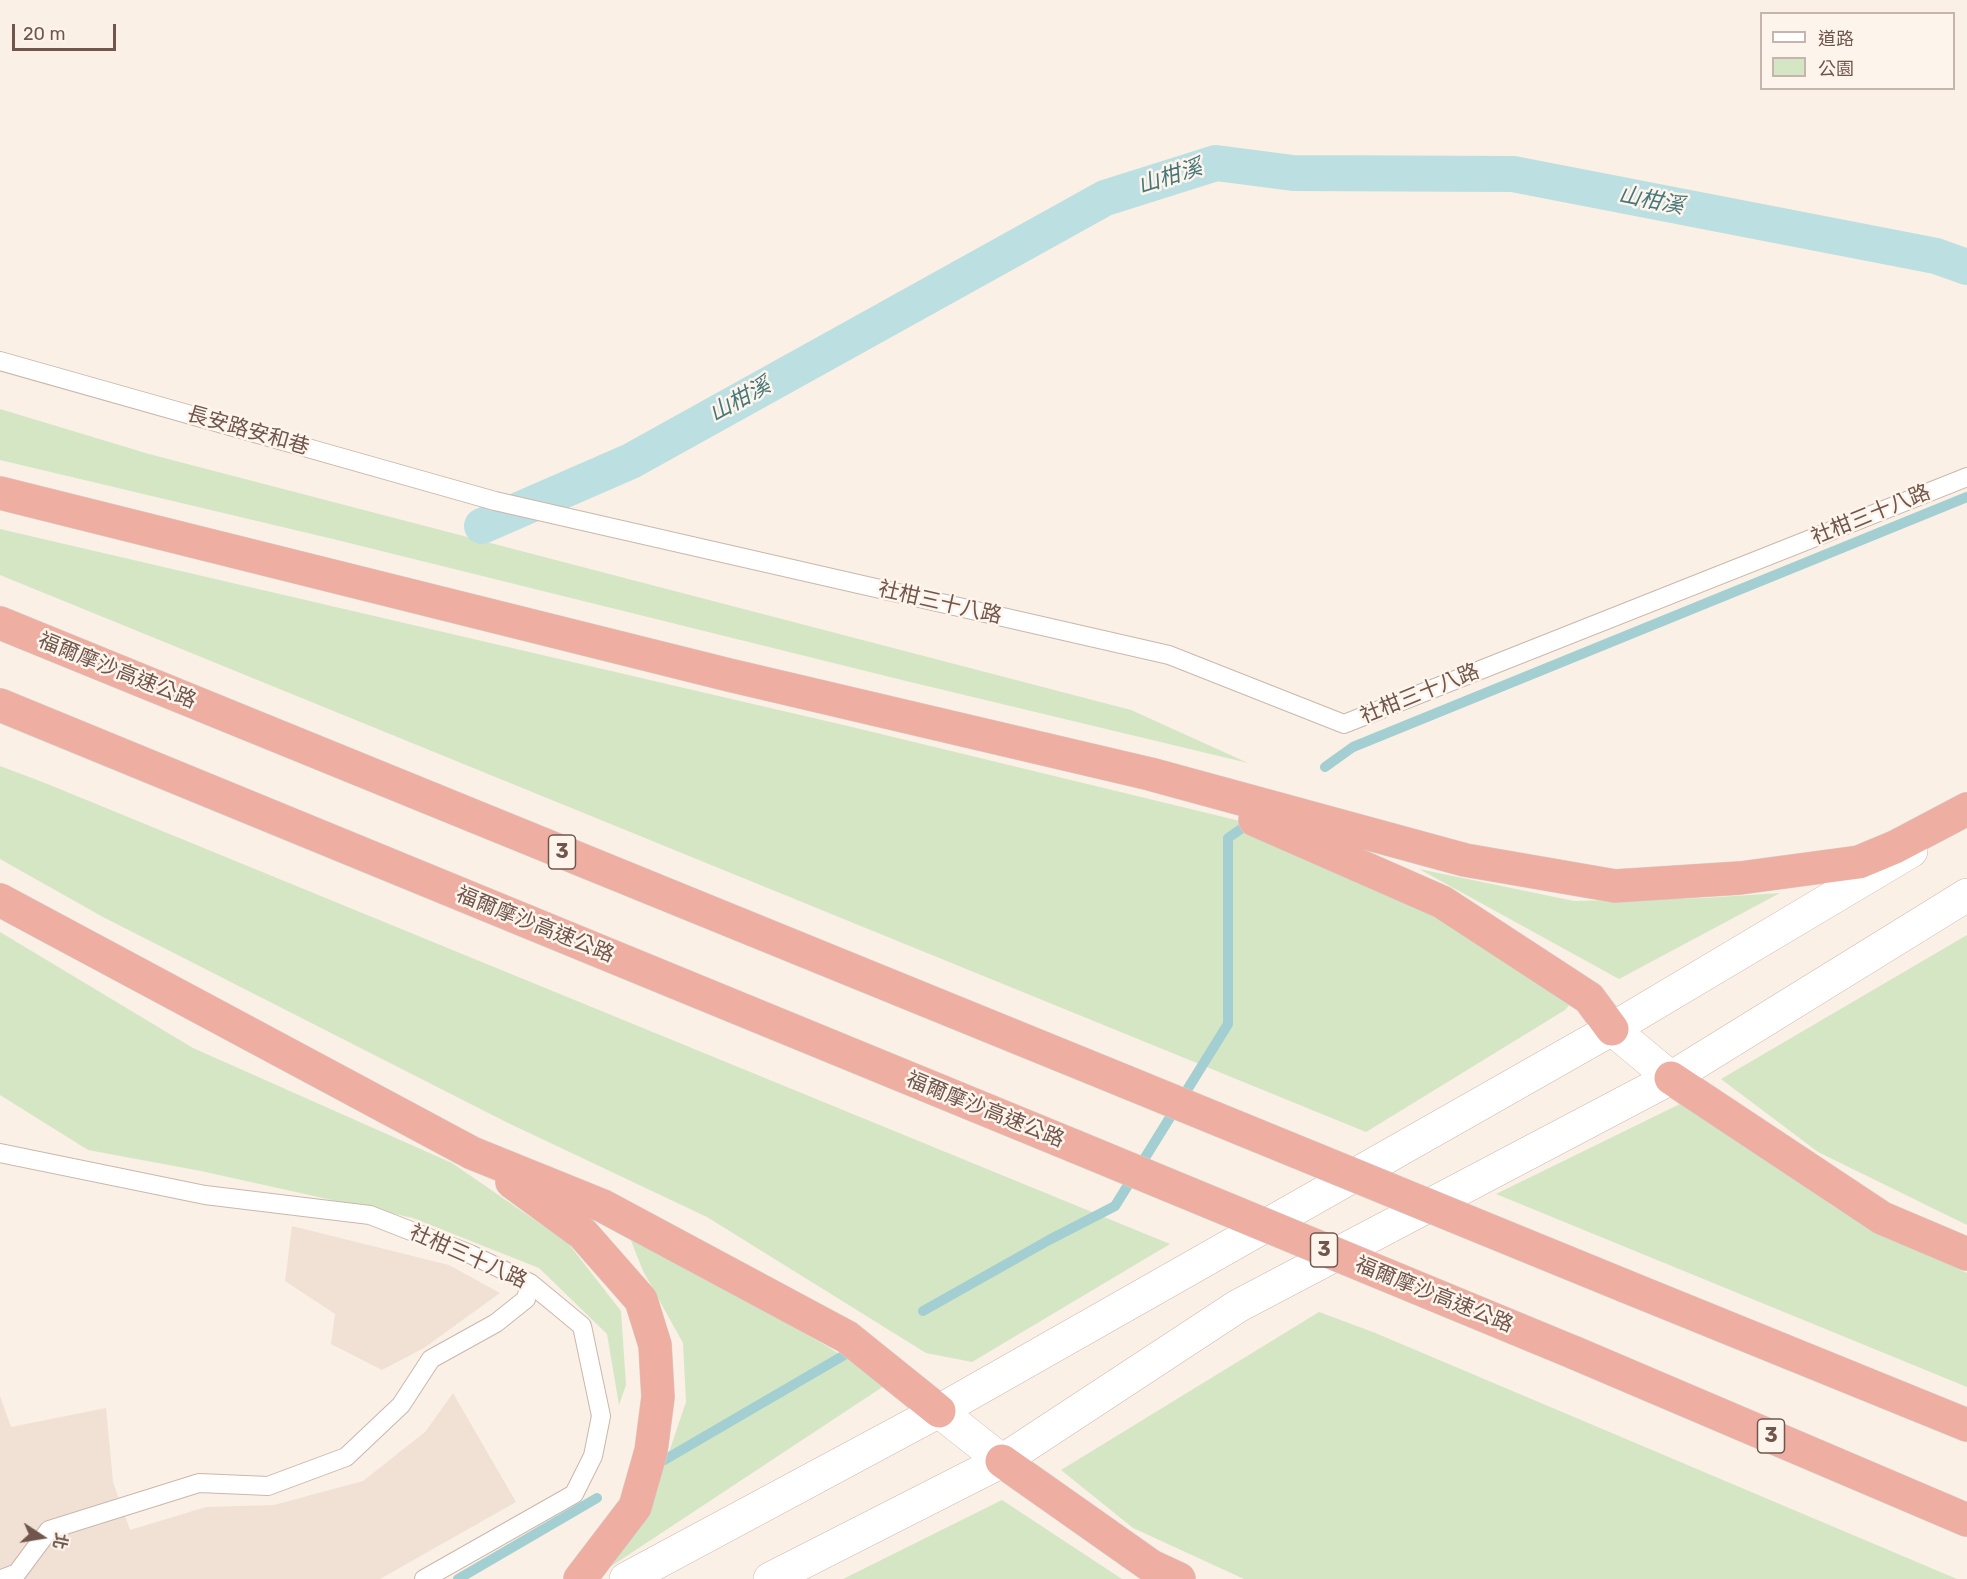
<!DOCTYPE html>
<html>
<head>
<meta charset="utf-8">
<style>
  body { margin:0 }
  #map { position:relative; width:1967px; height:1579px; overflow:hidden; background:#faf0e5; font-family:Rubik,"Noto Sans TC",sans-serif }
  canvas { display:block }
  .legend { position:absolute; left:1760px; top:12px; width:195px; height:78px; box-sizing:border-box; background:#fdf4eb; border:2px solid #c5b5ac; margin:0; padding:8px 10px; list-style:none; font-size:18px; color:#70564d }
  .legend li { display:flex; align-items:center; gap:12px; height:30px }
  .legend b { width:30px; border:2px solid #c5b5ac }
  .north { position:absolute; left:12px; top:1507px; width:60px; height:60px; -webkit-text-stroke:4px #fdf4eb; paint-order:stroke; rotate:102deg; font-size:16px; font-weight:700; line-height:24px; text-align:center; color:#70564d }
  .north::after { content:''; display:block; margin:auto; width:21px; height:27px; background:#70564d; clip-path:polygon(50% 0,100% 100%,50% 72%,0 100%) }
  .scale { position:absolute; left:12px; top:24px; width:104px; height:27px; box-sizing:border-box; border:3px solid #70564d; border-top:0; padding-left:8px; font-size:18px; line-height:21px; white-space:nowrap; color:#70564d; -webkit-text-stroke:4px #fdf4eb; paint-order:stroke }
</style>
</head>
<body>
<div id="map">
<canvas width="1967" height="1579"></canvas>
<ul class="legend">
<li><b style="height:8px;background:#fff"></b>道路</li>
<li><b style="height:16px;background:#d5e6c5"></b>公園</li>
</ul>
<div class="north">北</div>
<div class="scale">20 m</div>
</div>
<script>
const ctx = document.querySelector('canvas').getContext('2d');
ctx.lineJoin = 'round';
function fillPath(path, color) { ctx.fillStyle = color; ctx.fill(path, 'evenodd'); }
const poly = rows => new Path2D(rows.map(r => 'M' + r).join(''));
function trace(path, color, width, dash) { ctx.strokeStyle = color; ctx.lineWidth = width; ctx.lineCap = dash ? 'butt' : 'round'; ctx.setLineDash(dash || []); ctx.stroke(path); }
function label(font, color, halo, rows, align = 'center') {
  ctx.font = font + ' Rubik,"Noto Sans TC",sans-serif'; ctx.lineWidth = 5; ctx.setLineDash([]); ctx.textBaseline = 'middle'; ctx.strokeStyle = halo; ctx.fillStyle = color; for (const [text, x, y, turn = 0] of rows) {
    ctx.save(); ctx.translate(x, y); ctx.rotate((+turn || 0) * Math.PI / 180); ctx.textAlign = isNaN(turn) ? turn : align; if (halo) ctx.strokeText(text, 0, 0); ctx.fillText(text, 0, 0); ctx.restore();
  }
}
fillPath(poly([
  [292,1226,449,1265,500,1293,424,1348,382,1370,331,1344,335,1314,285,1281],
  [453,1393,516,1502,380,1579,0,1579,0,1396,11,1427,106,1408,113,1482,130,1530,206,1507,274,1505,363,1481,425,1432]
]), '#f1e1d4');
fillPath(poly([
  [0,409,149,454,1131,710,1248,763,902,680,333,539,0,460],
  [0,529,852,727,1240,821,1411,898,1572,1002,1565,1010,1366,1132,0,575],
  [0,766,45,783,1170,1244,972,1362,926,1353,707,1217,506,1122,103,917,0,859],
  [1419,869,1574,901,1704,898,1780,893,1619,979],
  [0,932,193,1048,452,1163,568,1243,621,1311,626,1385,619,1405,607,1334,539,1268,413,1218,201,1171,88,1150,0,1095],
  [1967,935,1967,1225,1818,1152,1721,1079],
  [1686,1101,1834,1207,1967,1273,1967,1387,1496,1194],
  [628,1233,825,1345,887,1384,610,1567,664,1467,686,1402,683,1343,643,1271],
  [1319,1312,1373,1332,1957,1579,1244,1579,1133,1528,1061,1470],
  [1002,1500,1122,1579,843,1579]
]), '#d5e6c5');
trace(poly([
  [1325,767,1353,747,1967,497],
  [923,1311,1049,1240,1115,1206,1228,1024,1228,838,1251,822],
  [654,1466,853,1350],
  [458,1579,597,1498]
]), '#a3cfd2', 10);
trace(poly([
  [482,526,631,461,1105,198,1216,163,1293,173,1513,174,1936,256,1967,267]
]), '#bcdfe1', 36);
const lane = poly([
  [0,361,495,501,1169,655,1344,724,1967,477],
  [0,1153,205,1195,370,1215,470,1254,530,1283,582,1326,601,1416,593,1456,574,1494,424,1579],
  [2,1579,17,1573,49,1530,199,1483,268,1486,346,1457,401,1405,431,1359,496,1323,526,1299,530,1283]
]);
const secondary = poly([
  [1612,1029,1671,1078],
  [939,1411,1002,1461],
  [626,1579,939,1411,1612,1029,1911,851],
  [770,1579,1002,1461,1238,1306,1671,1078,1967,895]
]);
const highway = poly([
  [0,493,729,675,1150,774,1465,860,1615,886,1740,878,1859,862,1895,847,1967,809],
  [0,623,1124,1081],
  [0,705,1074,1146],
  [1255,820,1442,902,1589,998,1612,1029],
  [0,900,472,1153,603,1206,847,1337,939,1411],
  [1671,1078,1882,1218,1967,1254],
  [512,1182,583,1234,641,1300,655,1345,658,1397,651,1451,635,1507,580,1579],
  [1625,1286,1967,1425],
  [1575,1353,1967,1520],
  [1002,1461,1151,1566,1179,1579]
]);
trace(lane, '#cab7ac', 20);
trace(secondary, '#cfb9ad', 34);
trace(highway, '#d7d0cd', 34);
trace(lane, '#fff', 18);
trace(secondary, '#fff', 33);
trace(highway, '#eeafa2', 33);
const highwayBridge = poly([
  [1124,1081,1625,1286],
  [1074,1146,1575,1353]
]);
trace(highwayBridge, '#d7d0cd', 34, []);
trace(highwayBridge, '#eeafa2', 33);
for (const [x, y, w] of [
  [562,852,27],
  [1324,1250,27],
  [1771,1436,27]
]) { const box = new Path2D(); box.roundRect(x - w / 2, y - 17, w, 34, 4.5); ctx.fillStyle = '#fdf4eb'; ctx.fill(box); trace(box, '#70564d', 1.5); }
label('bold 20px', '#70564d', null, [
  ["3",562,852],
  ["3",1324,1250],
  ["3",1771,1436]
]);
label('21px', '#70564d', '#fdf4eb', [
  ["長安路安和巷",248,431,16],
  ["社柑三十八路",1871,515,-22],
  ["社柑三十八路",940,603,13],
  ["福爾摩沙高速公路",117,671,22],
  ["社柑三十八路",1420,694,-22],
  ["福爾摩沙高速公路",535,925,22],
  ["福爾摩沙高速公路",985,1110,22],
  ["社柑三十八路",468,1257,24],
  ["福爾摩沙高速公路",1434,1295,22]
]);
label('italic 22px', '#46777b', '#fdf4eb', [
  ["山柑溪",1170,177,-18],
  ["山柑溪",1651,201,11],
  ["山柑溪",740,400,-29]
]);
</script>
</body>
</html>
